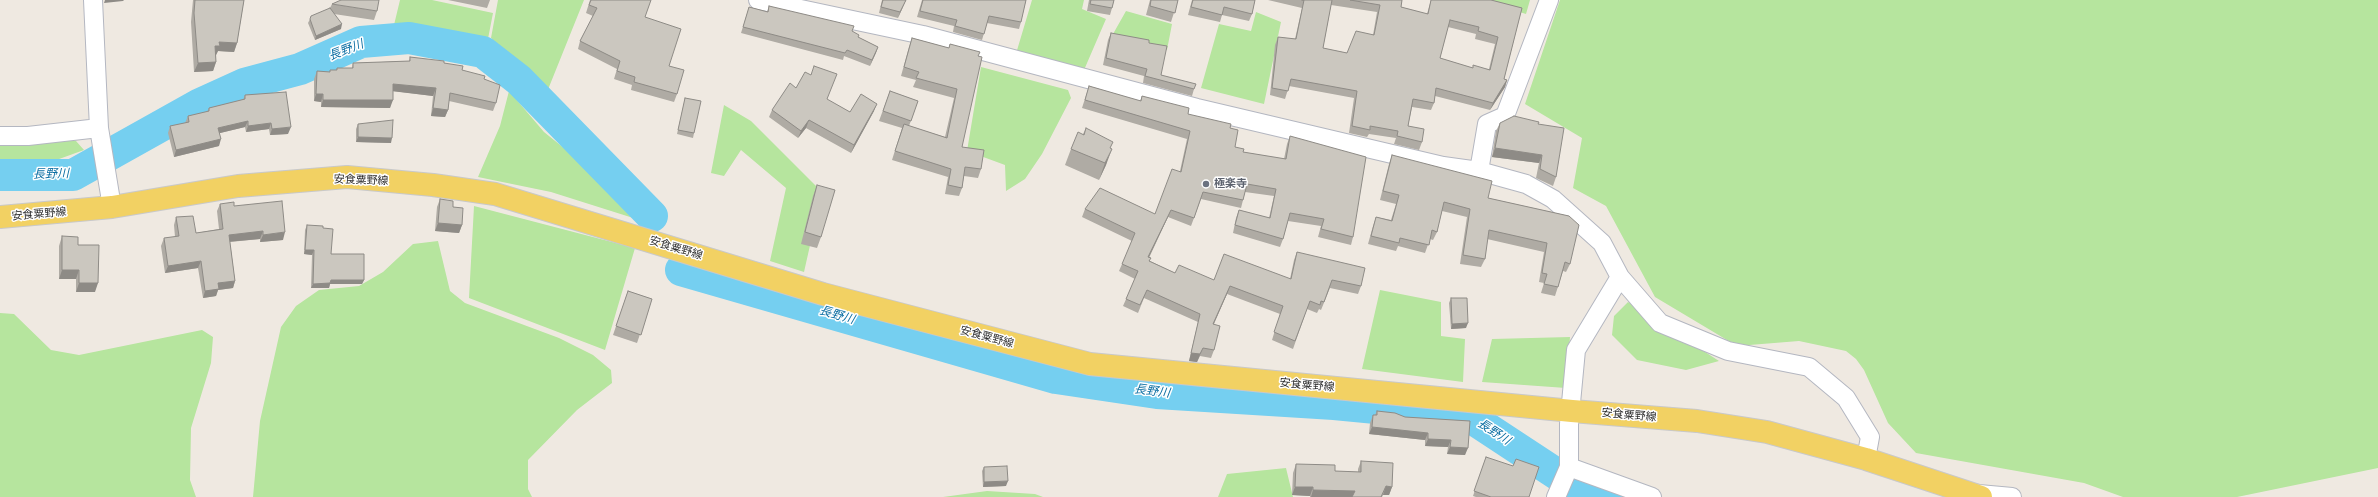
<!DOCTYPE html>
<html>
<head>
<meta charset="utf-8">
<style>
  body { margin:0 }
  canvas { display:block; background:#efe9e1 }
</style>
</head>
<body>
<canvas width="2378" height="497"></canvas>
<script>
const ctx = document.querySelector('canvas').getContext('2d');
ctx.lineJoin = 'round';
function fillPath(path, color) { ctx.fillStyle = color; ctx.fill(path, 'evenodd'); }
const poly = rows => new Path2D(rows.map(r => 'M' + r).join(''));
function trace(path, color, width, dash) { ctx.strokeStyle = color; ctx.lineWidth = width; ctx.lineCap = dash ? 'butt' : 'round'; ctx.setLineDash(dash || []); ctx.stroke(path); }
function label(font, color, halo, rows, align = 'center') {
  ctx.font = font + ' "Public Sans","Noto Sans JP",sans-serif'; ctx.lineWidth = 3; ctx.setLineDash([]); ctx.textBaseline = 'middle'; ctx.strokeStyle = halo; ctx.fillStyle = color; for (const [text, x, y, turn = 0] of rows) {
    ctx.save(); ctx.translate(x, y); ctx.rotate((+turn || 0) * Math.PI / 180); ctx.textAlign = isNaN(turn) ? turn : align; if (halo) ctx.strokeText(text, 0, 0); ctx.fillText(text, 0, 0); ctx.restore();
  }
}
fillPath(poly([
  [400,0,432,0,493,13,487,44,394,25],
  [498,0,584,0,547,92,491,38],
  [1032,0,1084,0,1082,9,1106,19,1081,77,1015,57],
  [1481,0,1530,0,1526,14],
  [1560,0,2378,0,2378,468,2237,497,2123,497,2084,483,1916,453,1888,423,1864,370,1856,359,1846,351,1799,341,1737,346,1655,297,1606,206,1573,188,1582,138,1525,104],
  [1126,11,1172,24,1167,50,1113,34],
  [1256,12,1281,22,1264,104,1201,88,1219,24,1251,31],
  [981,67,1068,90,1071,98,1042,154,1025,179,1006,191,1005,165,967,151],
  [509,91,544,132,570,153,609,177,649,223,551,192,478,177,500,126],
  [724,105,751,121,822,192,804,272,770,261,786,188,741,150,724,176,711,173],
  [22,140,76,141,84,150,37,167,0,168,0,141],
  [474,206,635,248,605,350,469,298],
  [438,241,450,291,465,303,559,338,593,355,611,370,612,383,577,410,528,460,528,489,532,497,253,497,260,421,281,327,296,306,319,290,359,286,383,272,413,244],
  [1380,290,1441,302,1441,336,1465,339,1463,382,1362,369],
  [1628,302,1719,361,1686,370,1637,360,1612,335,1614,316],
  [0,313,14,314,51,350,79,355,202,330,213,337,211,363,191,428,190,480,196,497,0,497],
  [1570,337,1566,388,1482,382,1492,339],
  [1286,468,1293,497,1218,497,1227,474],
  [987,491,1035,494,1043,497,943,497]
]), '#b6e59e');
trace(poly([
  [0,175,73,175,200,104,244,84,300,69,361,42,409,38,483,52,519,80,652,216],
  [681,270,1056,378,1157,393,1334,404,1470,417,1575,486,1615,497]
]), '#75cff0', 32);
const minor = poly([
  [93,0,99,128,112,207],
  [758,0,923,35,1197,108,1443,166,1479,171,1526,184,1553,199,1602,243,1620,277,1576,350,1569,424,1569,467,1556,497],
  [0,136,28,136,99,128],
  [1479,171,1487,124,1505,116,1549,0],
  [1620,277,1660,323,1728,351,1809,367,1846,398,1870,437,1866,459],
  [1569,467,1652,497],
  [1968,493,2012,497]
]);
const major = poly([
  [0,217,112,207,238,186,347,177,433,185,495,194,823,294,1090,364,1572,411,1697,421,1767,432,1866,459,1981,497]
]);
trace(minor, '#b4b7c1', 20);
trace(major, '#c9c9c9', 24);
trace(minor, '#fff', 18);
trace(major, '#f2d163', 22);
fillPath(poly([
  [193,0,244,0,237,43,234,52,218,51,216,55,216,62,213,71,194,72,191,22],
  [448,0,490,0,487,8],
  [590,0,645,17,669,66,677,94,674,102,631,90,632,85,614,79,617,69,578,49,580,41,593,16,586,13],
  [882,0,906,0,898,18,879,13],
  [922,0,1026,0,1021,22,1019,29,987,23,982,40,953,32,954,26,917,17],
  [1089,0,1114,0,1112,8,1110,15,1087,11],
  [1150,0,1178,0,1171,22,1146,15],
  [1192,0,1255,0,1252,14,1249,21,1222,15,1220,22,1188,15],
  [1268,0,1402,0,1401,7,1427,14,1431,0,1491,0,1522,8,1504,79,1507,80,1505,87,1490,110,1435,96,1434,103,1431,110,1412,107,1408,126,1422,142,1419,150,1394,144,1396,138,1369,134,1367,137,1349,133,1354,98,1289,86,1285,99,1270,95,1275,45,1278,37,1295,39,1302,8],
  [1331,5,1377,12,1373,35,1347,53,1323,48],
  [1448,27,1476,34,1475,39,1495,44,1489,69,1472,68,1440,58],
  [332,4,377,11,374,20,334,14,341,29,315,40,308,23,310,19,330,8],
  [769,6,852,31,858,37,878,47,870,66,844,56,843,60,741,33,749,7,767,12],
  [1111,33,1149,43,1161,75,1194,89,1192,96,1143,83,1144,76,1103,65,1108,40],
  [912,38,949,48,950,44,978,56,962,147,981,169,978,178,964,176,962,188,959,196,945,194,948,177,892,160,902,128,879,121,890,91,918,101,909,126,945,137,954,98,913,87,916,80,901,76,909,47],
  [410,57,444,63,484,79,496,103,493,111,449,101,448,110,445,117,431,116,433,96,393,91,390,108,321,107,321,102,314,101,314,79,317,71,330,72,330,70,336,70,337,68,352,68,353,63,409,61],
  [1089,86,1140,101,1142,96,1188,114,1230,128,1235,147,1243,152,1284,159,1287,144,1290,136,1353,237,1351,245,1318,237,1321,226,1288,221,1283,239,1280,247,1233,233,1236,218,1239,210,1269,218,1274,196,1245,192,1241,208,1201,199,1191,226,1168,217,1149,258,1150,261,1175,273,1214,280,1290,279,1294,260,1297,252,1361,286,1358,294,1330,288,1321,310,1319,309,1317,313,1307,309,1293,349,1272,340,1280,314,1227,294,1214,324,1214,350,1211,358,1200,356,1197,362,1189,361,1198,322,1144,298,1138,313,1123,306,1135,279,1119,271,1132,241,1082,217,1085,209,1155,214,1180,171,1187,139,1082,108],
  [796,88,827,100,850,112,874,111,851,153,806,128,798,138,769,117,772,110],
  [245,95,288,134,270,135,269,129,246,132,245,127,220,133,219,146,174,157,168,133,170,126,185,123,188,116,207,112,209,108,243,100],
  [685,98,694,133,693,138,677,134,684,103],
  [1500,123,1538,124,1556,177,1553,186,1536,178,1539,163,1492,157,1496,131],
  [358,124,391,143,356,142,356,129],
  [1086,128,1110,148,1106,165,1099,180,1065,165,1071,149,1083,134],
  [1392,155,1488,198,1569,216,1570,264,1566,272,1563,271,1555,296,1541,293,1544,283,1539,282,1544,252,1487,239,1485,259,1481,267,1460,264,1467,217,1442,211,1437,232,1433,240,1430,239,1425,253,1398,246,1396,251,1368,244,1373,226,1376,217,1391,220,1396,204,1380,200,1389,164],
  [817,185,821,237,817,248,801,244,813,196],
  [440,199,453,207,462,225,459,233,435,231,437,207],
  [220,204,234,206,283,240,260,242,260,239,230,242,235,281,233,288,218,290,216,296,203,298,198,268,165,273,161,246,164,238,175,237,174,225,176,217,196,233,219,229,217,211],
  [307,225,323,228,331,254,364,280,362,284,330,284,329,288,311,288,312,255,304,254,305,230],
  [62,236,78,245,95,292,76,292,76,279,59,279,59,246],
  [628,291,652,299,637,343,613,335],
  [1451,298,1466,328,1451,329,1449,303],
  [1377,411,1405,417,1470,421,1465,455,1447,454,1448,447,1425,446,1425,440,1369,434,1370,423,1373,415,1375,415],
  [1486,457,1529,497,1476,497,1473,496],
  [1361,461,1392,487,1389,495,1383,495,1382,497,1310,497,1310,496,1292,495,1293,473,1296,464,1335,471,1358,472,1358,469],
  [984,467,1006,486,983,487,982,471]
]), '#afaba4');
fillPath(poly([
  [105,0,124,0,123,1,104,3],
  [906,0,898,18,900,12],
  [342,24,341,29,315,40,316,36],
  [219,42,237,43,234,52,218,51,216,55,212,55,215,46],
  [878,47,876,53,870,66,872,60],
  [216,62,213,71,194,72,198,63],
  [1507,80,1505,87,1490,110,1493,103],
  [393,84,436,88,433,96,391,91],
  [316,94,323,94,321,102,314,101],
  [323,100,393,100,390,108,321,107],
  [877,104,874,111,851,153,854,145],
  [433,108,448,110,445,117,431,116],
  [809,120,806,128,798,138,801,131],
  [248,121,245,127,216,134,218,128],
  [271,123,269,129,246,132,248,126],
  [291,127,288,134,270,135,272,129],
  [358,137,392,138,391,143,356,142],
  [221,139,219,146,174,157,176,150],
  [1495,148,1542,155,1539,163,1492,157],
  [1112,149,1106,165,1099,180,1105,163],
  [1171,210,1168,217,1145,265,1148,257],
  [438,223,462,225,459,233,435,231],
  [263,231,260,239,226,242,229,235],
  [285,232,283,240,260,242,263,235],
  [305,250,314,250,312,255,304,254],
  [201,261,198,268,165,273,168,266],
  [62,270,79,270,76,279,59,279],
  [331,280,364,280,362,284,330,284,329,288,311,288,313,284],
  [235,281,233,288,218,290,216,296,203,298,205,291,218,283],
  [79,283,98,283,95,292,76,292],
  [1230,286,1227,294,1210,332,1213,324],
  [1468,323,1466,328,1451,329,1452,324],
  [1203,348,1197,362,1189,361,1191,353],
  [1372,427,1428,433,1425,440,1369,434],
  [1428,439,1451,440,1448,447,1425,446],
  [1450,447,1468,448,1465,455,1447,454],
  [1008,481,1006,486,983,487,984,482],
  [1386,486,1392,487,1389,495,1383,495],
  [1295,487,1313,487,1310,496,1292,495],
  [1313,490,1355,491,1353,497,1311,497]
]), '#8e8b86');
const building = poly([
  [195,0,244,0,237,43,219,42,220,46,215,46,216,62,198,63,194,13,195,0],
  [341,0,379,0,377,11,332,4,341,0],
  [591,0,651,0,645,17,681,29,669,66,684,70,677,94,634,82,635,77,617,71,620,61,580,41,597,8,589,5,591,0],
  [883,0,906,0,900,12,881,7,883,0],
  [923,0,1026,0,1021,22,989,16,984,34,955,26,957,20,920,11,923,0],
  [1091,0,1114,0,1112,8,1090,4,1091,0],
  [1151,0,1178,0,1175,13,1150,6,1151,0],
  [1193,0,1255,0,1252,14,1224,7,1222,15,1191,7,1193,0],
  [1302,0,1332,0,1323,48,1347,53,1356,31,1374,35,1380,5,1350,0,1402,0,1401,7,1428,14,1431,0,1491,0,1522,8,1504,79,1507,80,1493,103,1436,88,1434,103,1413,99,1408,126,1424,129,1422,142,1397,136,1398,131,1370,126,1370,130,1352,126,1357,91,1291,79,1288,91,1272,88,1278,37,1296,39,1304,0,1302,0],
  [1450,20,1479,27,1478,31,1498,37,1490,70,1473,65,1473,68,1440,58,1450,20],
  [769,6,854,26,852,31,859,35,858,37,878,47,872,60,847,50,845,53,743,27,749,7,768,12,769,6],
  [330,8,342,24,316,36,310,19,311,16,330,8],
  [1111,33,1149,40,1149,43,1167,46,1161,75,1196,84,1194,89,1145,76,1147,69,1106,58,1111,33],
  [912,38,949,48,950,44,980,52,978,56,982,57,962,147,984,150,981,169,965,167,962,188,948,185,951,169,895,151,904,124,947,138,957,89,916,78,919,72,904,67,912,38],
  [410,57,444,61,444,63,463,66,462,70,485,76,484,79,500,85,496,103,450,93,448,110,433,108,436,88,393,84,393,100,323,100,323,94,316,94,317,71,330,72,330,70,337,70,337,68,353,68,353,63,410,61,410,57],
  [814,66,837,74,827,99,850,112,861,94,877,104,854,145,809,120,801,131,772,110,790,83,796,88,805,72,811,75,814,66],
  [1089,86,1141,101,1142,96,1189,108,1188,114,1231,124,1230,128,1238,130,1235,147,1244,149,1243,152,1286,159,1290,136,1366,157,1353,237,1321,229,1324,219,1290,213,1283,239,1235,225,1239,210,1270,218,1276,189,1247,184,1243,200,1203,192,1194,218,1171,210,1148,257,1151,258,1149,261,1175,273,1179,265,1214,280,1224,254,1291,279,1297,252,1365,268,1361,286,1332,280,1324,302,1321,301,1320,305,1310,301,1295,341,1274,332,1283,306,1230,286,1213,324,1220,326,1214,350,1203,348,1200,354,1191,353,1200,314,1147,290,1140,305,1126,299,1138,271,1122,264,1135,233,1085,209,1100,188,1155,214,1172,169,1181,172,1190,131,1085,100,1089,86],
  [890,91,918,101,911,121,883,111,890,91],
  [286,92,291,127,272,129,271,123,248,126,248,121,218,128,221,139,176,150,170,126,189,122,188,116,209,111,209,108,245,99,245,95,286,92],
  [685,98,701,101,694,133,678,130,685,98],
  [1514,116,1539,122,1538,124,1564,128,1556,177,1540,169,1542,155,1495,148,1500,123,1514,116],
  [393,120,392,138,358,137,358,124,393,120],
  [1086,128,1113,142,1110,148,1112,149,1105,163,1071,149,1078,132,1084,135,1086,128],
  [1392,155,1492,181,1488,198,1569,216,1579,225,1570,264,1565,262,1558,287,1544,284,1547,274,1542,273,1547,243,1489,230,1485,259,1463,255,1470,209,1444,202,1437,232,1432,230,1429,245,1400,238,1399,243,1371,236,1376,217,1392,221,1399,195,1383,191,1392,155],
  [817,185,835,190,821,237,805,232,817,185],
  [440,199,453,201,453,207,463,208,462,225,438,223,440,199],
  [282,201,285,232,263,235,263,231,229,235,235,281,218,283,219,289,205,291,201,261,168,266,164,238,179,236,176,217,193,216,196,233,223,229,220,204,234,202,234,206,282,201],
  [307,225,323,226,323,228,333,229,331,254,364,254,364,280,331,280,330,283,313,284,314,250,305,250,307,225],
  [62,236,78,237,78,245,99,245,98,283,79,283,79,270,62,270,62,236],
  [628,291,652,299,641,335,616,326,628,291],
  [1451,298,1467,298,1468,323,1452,324,1451,298],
  [1377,411,1395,413,1405,417,1470,421,1468,448,1450,447,1451,440,1428,439,1428,433,1372,427,1373,415,1377,415,1377,411],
  [1486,457,1513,466,1516,459,1539,467,1529,497,1491,497,1474,491,1486,457],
  [1361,461,1393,463,1392,487,1386,486,1381,497,1352,497,1355,491,1313,490,1313,487,1295,487,1296,464,1335,465,1335,471,1361,472,1361,461],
  [1007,466,1008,481,984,482,984,467,1007,466]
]);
fillPath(building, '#cbc7bf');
trace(building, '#8e8b86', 1);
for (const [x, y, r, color] of [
  [1206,184,4,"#6b7280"]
]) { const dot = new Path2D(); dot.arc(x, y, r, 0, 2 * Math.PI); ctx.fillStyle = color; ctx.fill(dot); trace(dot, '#fff', 1.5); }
label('11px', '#2e2e2e', '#fff', [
  ["安食粟野線",361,180,2],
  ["安食粟野線",39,214,-5],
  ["安食粟野線",676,248,17],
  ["安食粟野線",987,337,15],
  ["安食粟野線",1307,385,5],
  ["安食粟野線",1629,415,5]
]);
label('bold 11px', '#5b616d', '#fff', [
  ["極楽寺",1214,184]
], 'left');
label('italic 12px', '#0d6fa3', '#fff', [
  ["長野川",346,50,-21],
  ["長野川",51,174,-1],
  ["長野川",837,315,16],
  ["長野川",1152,391,7],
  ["長野川",1494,432,33]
]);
</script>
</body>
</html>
